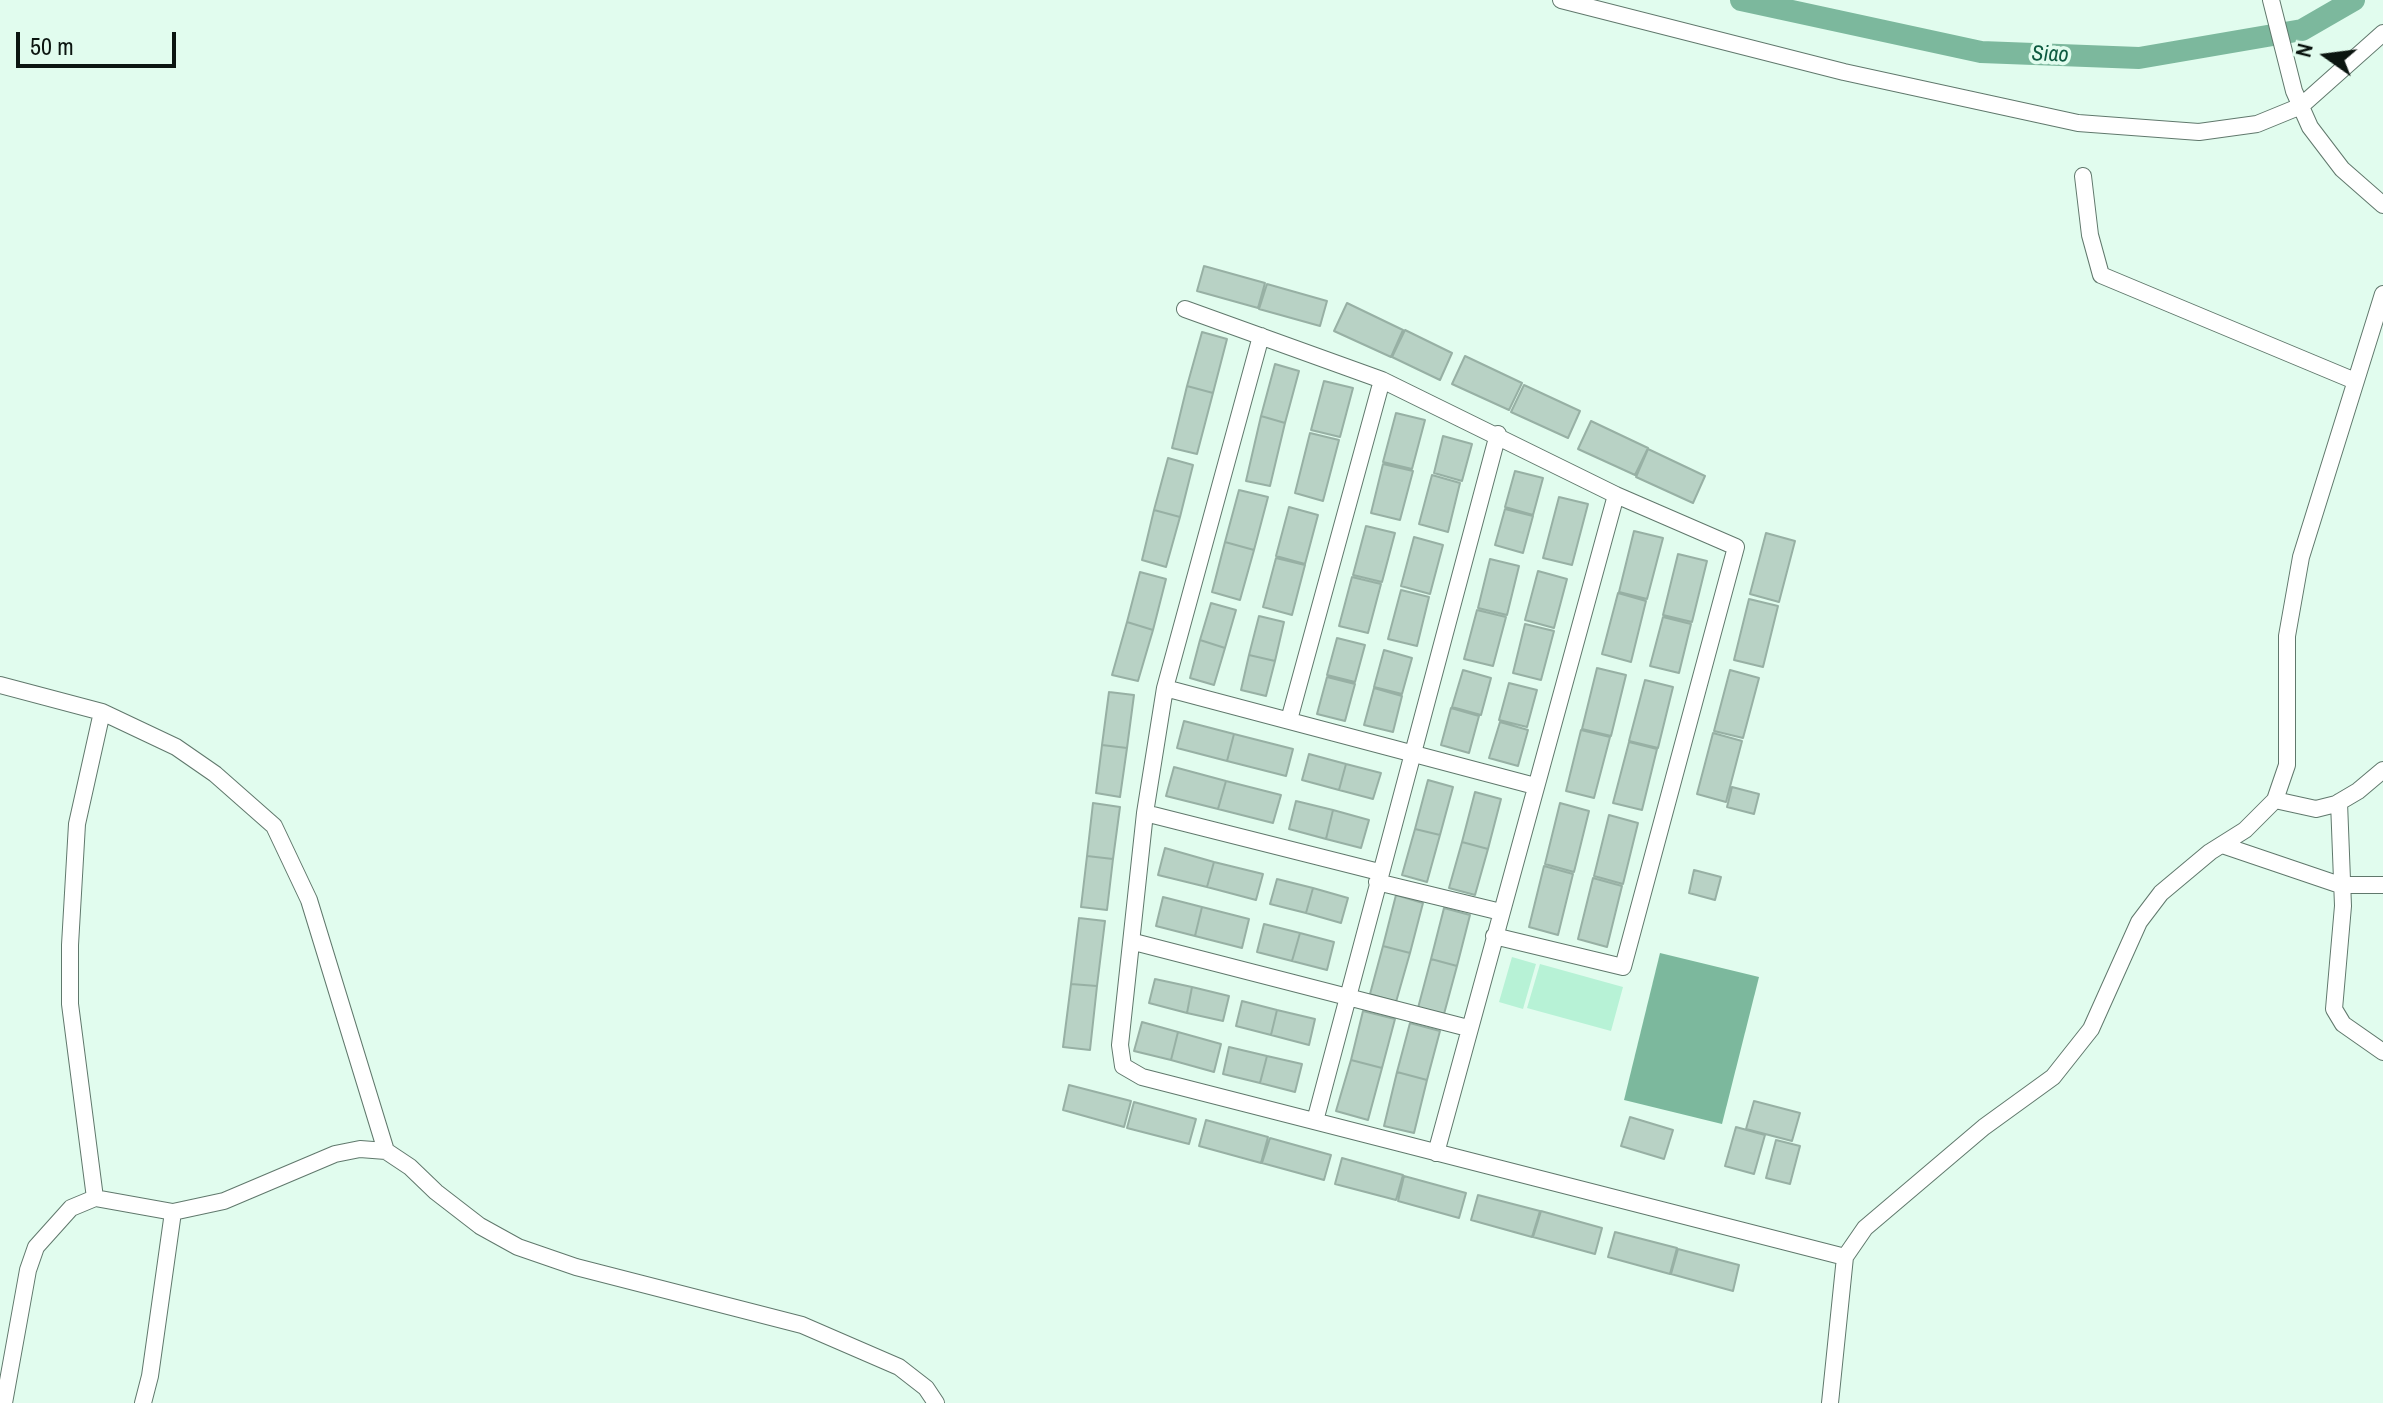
<!DOCTYPE html>
<html>
<head>
<meta charset="utf-8">
<style>
  body { margin:0 }
  #map { position:relative; width:2383px; height:1403px; overflow:hidden; background:#e1fcee; font-family:"Archivo Narrow",sans-serif }
  canvas { display:block }
  .north { position:absolute; left:2287px; top:16px; width:80px; height:80px; -webkit-text-stroke:6px #e1fcee; paint-order:stroke; rotate:284deg; font-size:22px; font-weight:700; line-height:32px; text-align:center; color:#0b1510 }
  .north::after { content:''; display:block; margin:auto; width:28px; height:36px; background:#0b1510; clip-path:polygon(50% 0,100% 100%,50% 72%,0 100%) }
  .scale { position:absolute; left:16px; top:32px; width:160px; height:36px; box-sizing:border-box; border:4px solid #0b1510; border-top:0; padding-left:10px; font-size:24px; line-height:28px; white-space:nowrap; color:#0b1510; -webkit-text-stroke:6px #e1fcee; paint-order:stroke }
</style>
</head>
<body>
<div id="map">
<canvas width="2383" height="1403"></canvas>
<div class="north">N</div>
<div class="scale">50 m</div>
</div>
<script>
const ctx = document.querySelector('canvas').getContext('2d');
ctx.lineJoin = 'round';
function fillPath(path, color) { ctx.fillStyle = color; ctx.fill(path, 'evenodd'); }
const poly = rows => new Path2D(rows.map(r => 'M' + r).join(''));
function trace(path, color, width, dash) { ctx.strokeStyle = color; ctx.lineWidth = width; ctx.lineCap = dash ? 'butt' : 'round'; ctx.setLineDash(dash || []); ctx.stroke(path); }
function label(font, color, halo, rows, align = 'center') {
  ctx.font = font + ' "Archivo Narrow",sans-serif'; ctx.lineWidth = 7; ctx.setLineDash([]); ctx.textBaseline = 'middle'; ctx.strokeStyle = halo; ctx.fillStyle = color; for (const [text, x, y, turn = 0] of rows) {
    ctx.save(); ctx.translate(x, y); ctx.rotate((+turn || 0) * Math.PI / 180); ctx.textAlign = isNaN(turn) ? turn : align; if (halo) ctx.strokeText(text, 0, 0); ctx.fillText(text, 0, 0); ctx.restore();
  }
}
fillPath(poly([
  [1512,957,1536,964,1523,1009,1499,1002],
  [1540,964,1623,987,1611,1031,1527,1008]
]), '#b7f2d6');
fillPath(poly([
  [1660,953,1759,977,1722,1124,1624,1100]
]), '#7cb89d');
trace(poly([
  [1741,0,1981,52,2139,58,2302,30,2354,0]
]), '#7cb89d', 22);
const building = poly([
  [1204,266,1265,283,1258,308,1197,291,1204,266],
  [1267,284,1327,301,1320,326,1259,309,1267,284],
  [1347,303,1403,330,1391,357,1334,331,1347,303],
  [1405,330,1452,353,1440,380,1392,357,1405,330],
  [1202,332,1227,339,1213,393,1187,386,1202,332],
  [1465,356,1522,383,1509,410,1452,384,1465,356],
  [1275,364,1299,371,1285,423,1261,416,1275,364],
  [1324,381,1353,388,1340,437,1311,430,1324,381],
  [1524,385,1580,411,1568,438,1511,412,1524,385],
  [1187,386,1213,393,1197,454,1172,448,1187,386],
  [1396,413,1425,420,1412,469,1383,462,1396,413],
  [1261,416,1285,423,1270,486,1246,481,1261,416],
  [1591,421,1648,448,1635,475,1578,449,1591,421],
  [1310,433,1339,440,1323,501,1295,493,1310,433],
  [1443,436,1472,444,1462,481,1434,473,1443,436],
  [1648,449,1705,476,1693,503,1636,477,1648,449],
  [1168,458,1193,465,1180,517,1154,510,1168,458],
  [1383,464,1413,471,1400,520,1371,513,1383,464],
  [1515,471,1543,478,1533,515,1505,507,1515,471],
  [1432,475,1460,483,1448,532,1419,524,1432,475],
  [1239,490,1268,497,1254,550,1225,542,1239,490],
  [1559,497,1588,504,1572,565,1543,558,1559,497],
  [1289,507,1318,515,1305,564,1276,556,1289,507],
  [1505,509,1533,516,1523,553,1495,545,1505,509],
  [1154,510,1180,517,1166,567,1142,560,1154,510],
  [1366,526,1395,533,1382,582,1353,575,1366,526],
  [1634,531,1663,538,1647,599,1619,592,1634,531],
  [1766,533,1795,541,1779,602,1750,594,1766,533],
  [1414,537,1443,545,1430,594,1401,586,1414,537],
  [1225,542,1254,550,1240,600,1212,592,1225,542],
  [1678,554,1707,561,1692,622,1663,615,1678,554],
  [1276,558,1305,565,1292,615,1263,607,1276,558],
  [1490,559,1519,566,1507,615,1478,608,1490,559],
  [1538,571,1567,579,1554,628,1525,620,1538,571],
  [1140,572,1166,579,1153,630,1127,622,1140,572],
  [1352,577,1381,584,1368,633,1339,626,1352,577],
  [1401,590,1429,597,1417,646,1388,639,1401,590],
  [1618,593,1646,601,1631,662,1602,654,1618,593],
  [1749,599,1778,606,1763,667,1734,660,1749,599],
  [1211,603,1236,610,1225,648,1200,640,1211,603],
  [1477,610,1506,617,1493,666,1464,659,1477,610],
  [1259,616,1284,622,1275,661,1249,655,1259,616],
  [1663,617,1691,624,1679,673,1650,666,1663,617],
  [1127,622,1153,630,1138,681,1112,675,1127,622],
  [1525,624,1554,631,1541,680,1513,673,1525,624],
  [1337,638,1365,645,1355,682,1327,675,1337,638],
  [1200,640,1225,648,1214,685,1190,678,1200,640],
  [1384,650,1412,658,1402,694,1374,687,1384,650],
  [1249,655,1275,661,1266,696,1241,690,1249,655],
  [1597,668,1626,675,1611,736,1582,729,1597,668],
  [1463,670,1491,678,1481,715,1452,707,1463,670],
  [1730,670,1759,678,1743,738,1714,731,1730,670],
  [1327,677,1355,684,1345,721,1317,714,1327,677],
  [1645,680,1673,687,1658,748,1629,741,1645,680],
  [1509,683,1537,690,1527,727,1499,720,1509,683],
  [1374,688,1402,696,1393,732,1364,725,1374,688],
  [1109,692,1134,695,1127,748,1102,745,1109,692],
  [1451,708,1479,716,1469,753,1441,745,1451,708],
  [1184,721,1234,734,1227,761,1177,748,1184,721],
  [1500,722,1528,730,1518,766,1489,758,1500,722],
  [1581,730,1610,737,1594,798,1566,791,1581,730],
  [1713,733,1742,741,1726,802,1697,794,1713,733],
  [1234,734,1293,749,1286,776,1227,761,1234,734],
  [1629,742,1657,749,1642,810,1613,803,1629,742],
  [1102,745,1127,748,1120,797,1096,793,1102,745],
  [1309,754,1346,764,1339,790,1302,780,1309,754],
  [1346,764,1381,773,1373,799,1339,790,1346,764],
  [1174,767,1226,781,1218,809,1166,796,1174,767],
  [1428,780,1453,787,1440,835,1415,829,1428,780],
  [1226,781,1281,795,1273,823,1218,809,1226,781],
  [1732,787,1759,794,1754,814,1727,807,1732,787],
  [1475,792,1501,799,1488,849,1462,842,1475,792],
  [1296,801,1333,810,1326,839,1289,829,1296,801],
  [1093,803,1120,807,1113,859,1087,856,1093,803],
  [1560,803,1589,811,1574,872,1545,864,1560,803],
  [1333,810,1369,820,1361,848,1326,839,1333,810],
  [1609,815,1638,823,1623,884,1594,876,1609,815],
  [1415,829,1440,835,1427,882,1402,875,1415,829],
  [1462,842,1488,849,1475,895,1449,888,1462,842],
  [1165,848,1214,862,1207,887,1158,875,1165,848],
  [1087,856,1113,859,1107,910,1081,907,1087,856],
  [1214,862,1263,874,1256,900,1207,887,1214,862],
  [1544,866,1573,874,1558,935,1529,927,1544,866],
  [1694,870,1721,877,1715,900,1689,893,1694,870],
  [1593,878,1622,886,1607,947,1578,939,1593,878],
  [1277,879,1313,888,1306,913,1270,904,1277,879],
  [1313,888,1348,898,1341,923,1306,913,1313,888],
  [1396,895,1423,903,1410,953,1383,946,1396,895],
  [1163,897,1202,907,1195,936,1156,926,1163,897],
  [1202,907,1249,919,1242,948,1195,936,1202,907],
  [1444,908,1470,915,1457,966,1431,959,1444,908],
  [1079,918,1105,921,1097,986,1071,984,1079,918],
  [1264,924,1300,933,1292,961,1257,952,1264,924],
  [1300,933,1334,942,1327,970,1292,961,1300,933],
  [1383,946,1410,953,1396,1002,1370,994,1383,946],
  [1431,959,1457,966,1444,1014,1418,1008,1431,959],
  [1155,979,1192,987,1187,1013,1149,1003,1155,979],
  [1071,984,1097,986,1090,1050,1063,1047,1071,984],
  [1192,987,1229,996,1223,1021,1187,1013,1192,987],
  [1242,1001,1277,1010,1271,1035,1236,1026,1242,1001],
  [1277,1010,1315,1019,1309,1045,1271,1035,1277,1010],
  [1363,1011,1395,1019,1382,1068,1351,1060,1363,1011],
  [1142,1022,1178,1032,1171,1060,1134,1051,1142,1022],
  [1410,1023,1440,1031,1427,1080,1397,1072,1410,1023],
  [1178,1032,1221,1044,1214,1072,1171,1060,1178,1032],
  [1229,1047,1267,1056,1260,1083,1223,1074,1229,1047],
  [1267,1056,1302,1064,1295,1092,1260,1083,1267,1056],
  [1351,1060,1382,1068,1368,1120,1336,1111,1351,1060],
  [1397,1072,1427,1080,1414,1133,1384,1126,1397,1072],
  [1069,1085,1131,1101,1124,1127,1063,1110,1069,1085],
  [1754,1101,1800,1113,1792,1141,1746,1129,1754,1101],
  [1134,1102,1196,1119,1189,1144,1127,1128,1134,1102],
  [1630,1117,1673,1130,1664,1159,1621,1146,1630,1117],
  [1206,1120,1268,1137,1261,1163,1199,1146,1206,1120],
  [1736,1127,1765,1135,1754,1174,1725,1166,1736,1127],
  [1270,1138,1331,1155,1324,1180,1262,1163,1270,1138],
  [1776,1140,1800,1146,1790,1184,1766,1178,1776,1140],
  [1342,1158,1403,1175,1396,1200,1335,1184,1342,1158],
  [1404,1176,1466,1193,1459,1218,1398,1201,1404,1176],
  [1478,1195,1540,1211,1532,1237,1471,1220,1478,1195],
  [1541,1211,1602,1228,1595,1254,1533,1237,1541,1211],
  [1615,1232,1677,1248,1670,1274,1608,1257,1615,1232],
  [1678,1249,1739,1265,1733,1291,1671,1274,1678,1249]
]);
fillPath(building, '#b8d2c5');
trace(building, '#97b0a4', 2);
const minor = poly([
  [1561,0,1844,72,2078,123,2199,132,2257,124,2301,106,2383,33],
  [2271,0,2294,91,2310,127,2342,169,2383,205],
  [2083,176,2090,235,2101,275,2355,381],
  [1185,309,1382,380,1616,495,1736,547,1623,967,1494,936],
  [1261,336,1165,688,1145,813,1120,1045,1123,1066,1142,1077,1845,1257],
  [0,685,102,712,176,747,215,774,274,826,309,900,386,1151,410,1167,436,1192,480,1226,518,1247,576,1267,802,1325,899,1367,926,1388,936,1403],
  [1165,688,1535,786],
  [1289,720,1382,380],
  [2275,800,2316,809,2336,804,2358,791,2383,770],
  [2339,802,2343,906,2334,1009,2343,1024,2383,1052],
  [1145,813,1379,872],
  [2225,846,2340,885,2383,885],
  [1377,882,1501,912],
  [1134,942,1468,1028],
  [1315,1121,1498,434],
  [1436,1153,1616,495],
  [95,1198,70,1004,70,945,77,824,102,712],
  [4,1403,28,1270,36,1247,71,1208,95,1198,173,1212,224,1201,335,1154,360,1149,386,1151],
  [143,1403,150,1376,173,1212],
  [1830,1403,1845,1257,1865,1228,1984,1127,2053,1077,2091,1029,2139,922,2161,893,2210,852,2245,830,2275,800,2287,765,2287,636,2301,557,2383,294]
]);
trace(minor, '#60786c', 18);
trace(minor, '#fff', 16);
label('italic 22px', '#0d5a40', '#e1fcee', [
  ["Siao",2050,55,2]
]);
</script>
</body>
</html>
